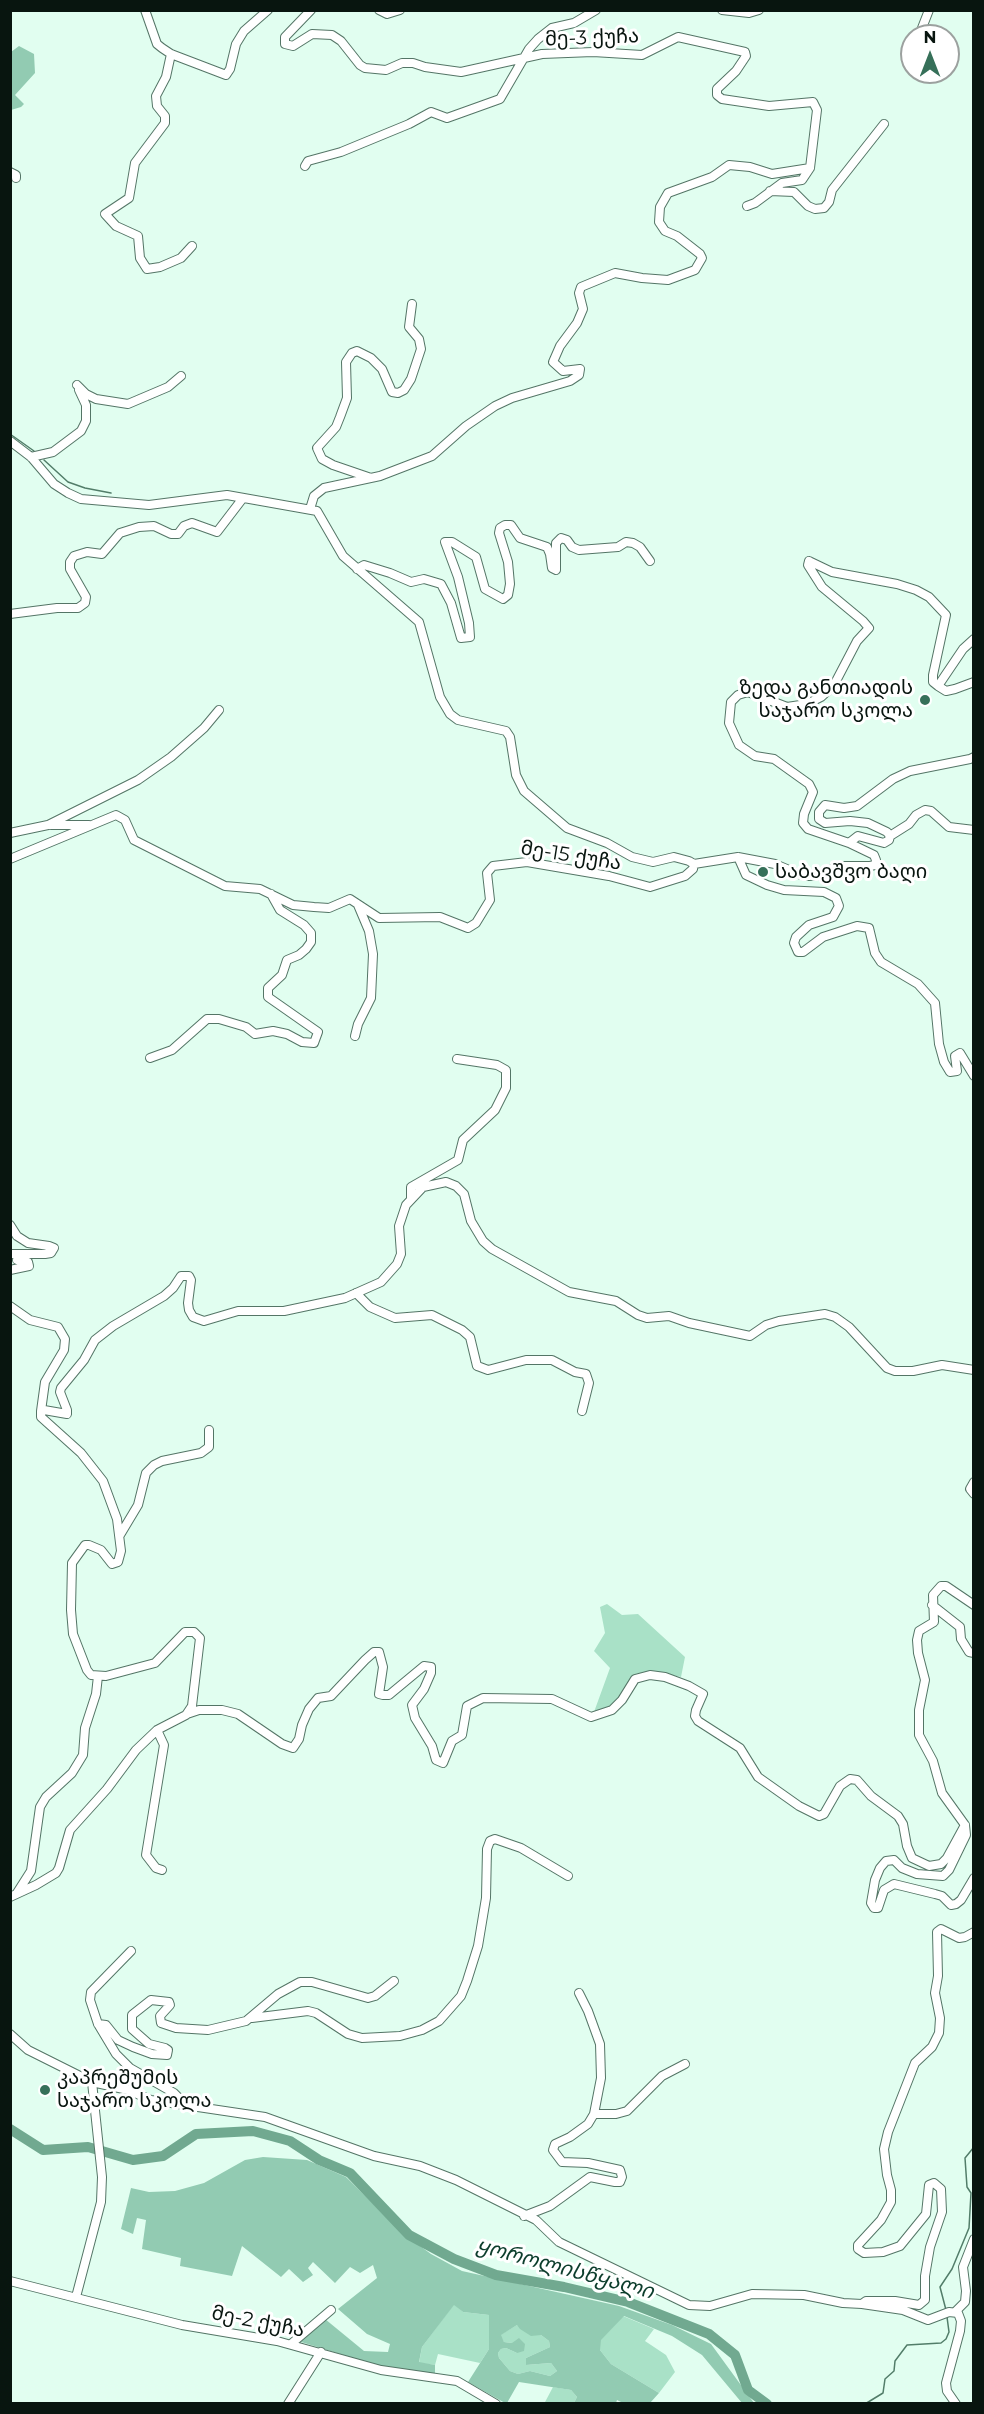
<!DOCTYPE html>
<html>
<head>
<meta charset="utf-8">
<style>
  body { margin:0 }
  #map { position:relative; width:984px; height:2414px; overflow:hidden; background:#e1fef0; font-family:Montserrat,sans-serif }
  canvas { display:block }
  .frame { position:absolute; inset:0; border:12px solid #08150f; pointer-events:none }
  .north { position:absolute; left:900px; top:24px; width:60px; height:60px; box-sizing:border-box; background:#fff; border:2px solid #9ca19f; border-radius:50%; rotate:0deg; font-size:16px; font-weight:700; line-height:24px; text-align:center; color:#08150f }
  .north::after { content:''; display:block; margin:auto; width:21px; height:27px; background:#367059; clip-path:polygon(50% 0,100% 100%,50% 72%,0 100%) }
</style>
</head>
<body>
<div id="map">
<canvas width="984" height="2414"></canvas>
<div class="frame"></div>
<div class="north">N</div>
</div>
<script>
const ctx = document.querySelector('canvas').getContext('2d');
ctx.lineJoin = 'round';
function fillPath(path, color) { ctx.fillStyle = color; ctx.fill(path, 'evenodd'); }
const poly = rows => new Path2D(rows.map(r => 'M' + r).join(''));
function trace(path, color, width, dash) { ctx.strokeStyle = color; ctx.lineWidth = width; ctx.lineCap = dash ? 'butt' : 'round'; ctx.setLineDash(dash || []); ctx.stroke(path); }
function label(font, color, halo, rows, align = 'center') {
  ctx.font = font + ' Montserrat,"Noto Sans Georgian",sans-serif'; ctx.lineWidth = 6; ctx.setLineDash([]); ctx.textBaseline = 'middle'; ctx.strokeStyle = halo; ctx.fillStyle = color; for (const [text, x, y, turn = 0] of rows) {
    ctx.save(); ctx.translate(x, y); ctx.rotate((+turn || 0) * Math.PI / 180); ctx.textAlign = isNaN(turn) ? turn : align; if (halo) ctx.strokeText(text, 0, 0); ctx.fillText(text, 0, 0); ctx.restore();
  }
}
fillPath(poly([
  [607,1604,622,1615,638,1614,685,1657,681,1677,652,1671,635,1674,620,1700,611,1709,594,1712,610,1668,594,1651,605,1633,600,1607],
  [454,2304,463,2312,489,2315,489,2349,480,2363,438,2354,435,2365,419,2363,422,2347],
  [623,2316,654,2329,645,2341,666,2355,675,2372,659,2393,611,2364,600,2350,600,2340],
  [517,2325,541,2335,549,2341,550,2347,526,2358,526,2365,551,2363,557,2371,550,2376,530,2371,518,2374,510,2371,499,2358,498,2353,501,2349,506,2348,517,2353,512,2343,504,2342,500,2335],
  [553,2387,571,2390,577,2397,574,2403,544,2404]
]), '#a9e1c7');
fillPath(poly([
  [19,46,34,54,35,73,15,95,24,104,21,107,11,110,11,52],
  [263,2157,307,2160,346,2177,405,2235,431,2254,462,2271,619,2306,672,2325,711,2344,754,2403,742,2403,702,2355,672,2336,624,2316,601,2340,600,2350,611,2364,659,2393,650,2403,623,2403,617,2400,616,2403,574,2403,577,2397,571,2390,519,2382,507,2403,505,2403,468,2382,489,2349,489,2315,463,2312,454,2305,422,2347,419,2362,435,2365,435,2374,379,2366,298,2341,325,2319,364,2351,388,2352,390,2344,367,2334,338,2309,377,2278,373,2265,360,2273,350,2267,335,2283,313,2262,308,2268,313,2275,303,2282,289,2269,281,2277,242,2246,232,2276,180,2266,181,2258,142,2249,146,2220,137,2218,133,2234,121,2229,131,2188,149,2192,175,2191,204,2183,245,2160],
  [517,2325,520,2329,531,2336,541,2335,549,2341,550,2347,526,2358,526,2365,551,2363,557,2371,550,2376,530,2371,518,2374,510,2371,499,2358,498,2353,501,2349,506,2348,517,2353,524,2351,525,2344,519,2338,512,2343,504,2342,501,2335]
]), '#92cbb2');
trace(poly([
  [10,434,34,451],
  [44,460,68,482,85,488,111,493],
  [946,2310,940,2287,952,2269,969,2228,971,2193,967,2187,965,2158,974,2147],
  [865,2404,883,2393,885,2379,894,2371,895,2361,907,2345,941,2343,946,2339,949,2332,947,2317]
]), '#527d69', 1.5);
trace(poly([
  [10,2129,43,2150,88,2147,133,2160,163,2156,196,2134,253,2131,290,2141,319,2160,350,2173,409,2235,454,2259,496,2275,564,2287,628,2302,709,2334,735,2355,748,2390,767,2404]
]), '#71a990', 10);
const minor = poly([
  [145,10,157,44,162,48,171,54,226,75,230,69,236,44,244,31,268,10],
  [379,10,387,14,400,10],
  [722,10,749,13,759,10],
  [922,28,929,10],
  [171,54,166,77,156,96,157,106,165,116,165,123,135,163,129,198,105,214,116,226,138,236,140,258,147,269,160,267,181,258,192,246],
  [305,166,308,161,341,152,409,124,431,112,447,118,500,99,529,49,538,39,552,28,574,23,596,10],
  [10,172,16,175,16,178],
  [770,191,794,192,808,206,815,209,824,208,829,202,832,190,884,124],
  [747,206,755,203,782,183,802,180,810,168],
  [77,385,86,394,96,399,128,404,168,387,181,376],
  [10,441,31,457,54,484,68,493,81,499,149,505,227,495,317,511,343,556,419,622,440,697,450,714,458,720,506,731,510,737,516,775,524,791,567,828,607,843,632,857,653,862,674,857,689,861,694,864,738,857,775,864,801,875,809,876,819,875,839,866,870,866,875,865,876,860,874,855,849,843,858,836,884,843,889,840,890,836,887,832,868,823,850,821,825,823,819,819,819,812,825,805,844,808,857,806,893,779,910,771,970,759,974,757],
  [31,457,53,452,81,431,86,421,86,405,79,390],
  [371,478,333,465,322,459,317,448,336,427,340,417,347,398,346,362,352,353,357,351,371,358,382,369,392,392,398,393,404,390,411,379,421,349,419,339,409,327,412,304],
  [310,509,314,496,324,488,380,476,432,456,466,426,495,406,512,398,570,381,579,375,580,369,563,371,553,362,560,346,577,323,583,309,579,293,581,287,615,273,642,278,668,280,695,270,702,258,700,254,677,236,665,231,659,222,660,207,668,193,712,177,729,165,750,167,772,174,810,168,817,110,813,102,769,106,722,99,717,95,717,89,736,71,746,56,745,52,678,37,642,55,593,52,542,54,461,72,425,67,413,63,402,63,386,70,365,68,360,65,341,41,332,35,312,34,293,46,285,44,285,37,311,10],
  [809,561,808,565,822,587,863,621,869,628,857,641,834,685,821,697,807,704,787,707,748,692,738,695,731,702,729,723,739,745,755,756,774,759,809,784,813,792,804,814,803,823,808,829,849,843],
  [809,561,832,572,897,584,916,590,929,597,946,615,933,675,933,682,938,686],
  [357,569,364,565,390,573,411,582,424,579,441,584,451,603,461,638,470,637,469,623,458,577,445,542,452,542,476,557,485,589,503,599,508,595,510,584,508,562,499,533,500,528,505,525,511,525,520,538,547,547,550,554,552,568,556,570,556,543,561,538,567,540,572,547,579,550,618,547,626,542,633,543,640,547,650,561],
  [10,614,57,608,78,608,85,603,86,597,70,569,70,562,74,556,87,552,102,554,120,533,139,527,154,526,171,534,178,534,184,526,192,523,217,532,243,498],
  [974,639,963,649,938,686,946,691,955,689,974,682],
  [51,825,89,825],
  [10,833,48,825,138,780,171,757,204,728,219,710],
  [890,836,909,824,916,815,925,810,931,811,949,827,974,830],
  [738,857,746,875,767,885,784,890,824,892,836,898,839,906,833,917,809,925,796,937,794,943,798,952,803,952,823,937,857,926,869,928,875,953,881,962,918,984,935,1003,939,1044,944,1062,950,1072,957,1071,955,1056,960,1053,974,1076],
  [10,859,116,815,125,820,134,840,225,886,260,889,293,905,314,907,329,908,350,899,379,918,440,917,468,928,476,923,490,900,487,873,493,866,527,862,609,876,650,887,685,876,693,869,694,864],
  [355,1036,358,1024,371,998,373,954,369,931,358,905],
  [150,1058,172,1050,207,1019,219,1019,246,1027,255,1034,273,1031,287,1034,302,1042,314,1043,318,1032,268,997,268,988,282,975,287,960,299,955,306,949,311,942,311,933,304,925,280,910,271,894],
  [411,1199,411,1187,458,1160,463,1140,495,1110,506,1088,506,1070,497,1065,457,1059],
  [10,1225,17,1236,28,1243,49,1246,54,1248,51,1253,45,1254,10,1254],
  [10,1270,29,1266,28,1262,17,1260],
  [356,1293,370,1307,395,1318,432,1315,462,1330,470,1337,477,1366,480,1367,488,1370,526,1360,552,1360,575,1372,586,1374,589,1383,582,1411],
  [10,1306,30,1320,58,1327,65,1339,64,1350,45,1382,41,1411],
  [974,1482,970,1489,974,1494],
  [120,1535,138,1505,146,1473,154,1465,162,1461,201,1453,209,1447,209,1430],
  [932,1605,960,1627,961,1639,969,1652,974,1653],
  [974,1605,946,1586,941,1586,933,1595,934,1622,919,1631,917,1640,918,1653,925,1680,919,1710,919,1735,933,1761,942,1793,965,1825,966,1835,949,1870,943,1876,917,1874,902,1868,894,1860,886,1861,880,1868,875,1880,871,1903,874,1908,878,1908,884,1890,894,1884,935,1894,942,1896,951,1905,956,1904,961,1900,974,1878],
  [187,1714,199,1710,222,1710,238,1714,282,1744,293,1748,299,1739,302,1725,309,1709,318,1698,331,1696,365,1660,374,1652,379,1652,383,1667,379,1694,383,1695,389,1695,424,1666,431,1667,431,1673,424,1689,412,1705,415,1718,432,1746,436,1760,443,1763,452,1741,462,1735,467,1706,483,1698,552,1699,591,1717,612,1710,622,1700,635,1679,650,1675,665,1677,689,1686,703,1694,696,1710,695,1716,698,1721,740,1748,758,1777,799,1806,819,1816,824,1814,840,1786,850,1779,857,1780,871,1796,898,1816,903,1824,907,1846,912,1858,929,1866,941,1864,947,1858,965,1825],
  [157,1730,164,1745,146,1855,156,1868,162,1870],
  [17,1893,31,1871,40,1807,46,1797,72,1773,83,1755,85,1728,96,1694,98,1676],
  [10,1897,36,1885,56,1873,59,1868,70,1830,107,1789,136,1750,157,1730,186,1715,192,1706,200,1638,194,1632,185,1632,155,1663,106,1676,91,1675,87,1670,73,1634,71,1610,72,1563,85,1545,89,1545,101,1550,112,1564,118,1562,121,1551,117,1519,103,1481,81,1453,41,1417,41,1411,44,1410,67,1414,67,1410,60,1392,61,1388,84,1360,95,1340,113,1326,164,1296,173,1288,181,1276,189,1276,191,1280,188,1303,189,1310,193,1317,204,1321,238,1311,284,1311,345,1298,381,1282,397,1264,401,1254,399,1226,406,1205,423,1187,446,1182,456,1186,464,1194,471,1221,483,1241,492,1249,569,1292,616,1301,638,1315,647,1318,669,1316,689,1323,750,1336,766,1325,779,1321,825,1314,835,1317,849,1327,887,1368,895,1371,913,1371,942,1365,974,1370],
  [131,1951,91,1992,90,2000,98,2024,116,2054,130,2068,174,2093,186,2105],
  [252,2018,308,2011,316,2013,348,2034,362,2038,400,2036,422,2030,439,2021,461,1996,467,1981,478,1946,486,1898,487,1849,490,1841,495,1839,521,1848,568,1876],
  [98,2024,106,2025,118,2040,133,2047,152,2054,167,2055,168,2050,165,2048,149,2044,132,2029,132,2015,151,2000,169,2002,170,2005,160,2016,161,2023,176,2028,208,2030,246,2021,278,1994,300,1982,312,1982,368,1998,375,1996,394,1981],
  [10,2034,28,2050,92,2082,102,2177,101,2202,76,2297],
  [92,2082,128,2090,151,2100,265,2117,374,2156,420,2166,456,2180,536,2220,559,2242,689,2305,710,2306,752,2294,804,2295,843,2303,862,2304],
  [594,2114,616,2114,627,2111,662,2076,685,2064],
  [524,2216,550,2206,590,2177,615,2182,620,2182,622,2177,620,2170,588,2163,562,2162,553,2150,555,2144,570,2137,588,2124,594,2114,601,2078,600,2044,588,2011,579,1993],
  [10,2281,182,2325,277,2341,381,2370,457,2381,496,2404],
  [955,2312,965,2302,966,2291,963,2267,974,2239],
  [291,2344,331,2310],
  [288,2404,321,2352],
  [956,2404,947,2391,946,2383,960,2331,961,2321,958,2313,949,2312,928,2320,903,2310,862,2304,866,2301,895,2301,919,2305,925,2300,925,2276,930,2247,942,2212,941,2189,934,2183,929,2185,926,2214,900,2246,883,2252,864,2253,858,2249,858,2245,881,2220,891,2202,891,2190,887,2175,884,2149,888,2132,915,2063,932,2047,939,2033,940,2018,935,1993,938,1976,937,1932,941,1929,959,1938,965,1937,974,1932]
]);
trace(minor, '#547566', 10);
trace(minor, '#fff', 8);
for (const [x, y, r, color] of [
  [925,700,6,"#367059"],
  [763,872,6,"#367059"],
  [45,2090,6,"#367059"]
]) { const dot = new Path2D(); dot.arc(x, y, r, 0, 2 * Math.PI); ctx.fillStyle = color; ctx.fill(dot); trace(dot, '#fff', 2); }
label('20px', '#08150f', '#fff', [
  ["მე-3 ქუჩა",592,38,-2],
  ["მე-15 ქუჩა",571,856,9],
  ["მე-2 ქუჩა",258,2322,11]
]);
label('20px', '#08150f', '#fff', [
  ["ზედა განთიადის",913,688,"right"],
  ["საჯარო სკოლა",913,711,"right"],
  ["საბავშვო ბაღი",775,872],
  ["კაპრეშუმის",57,2078],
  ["საჯარო სკოლა",57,2101]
], 'left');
label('italic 21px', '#0c3d2c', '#fff', [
  ["ყოროლისწყალი",565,2269,15]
]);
</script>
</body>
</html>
